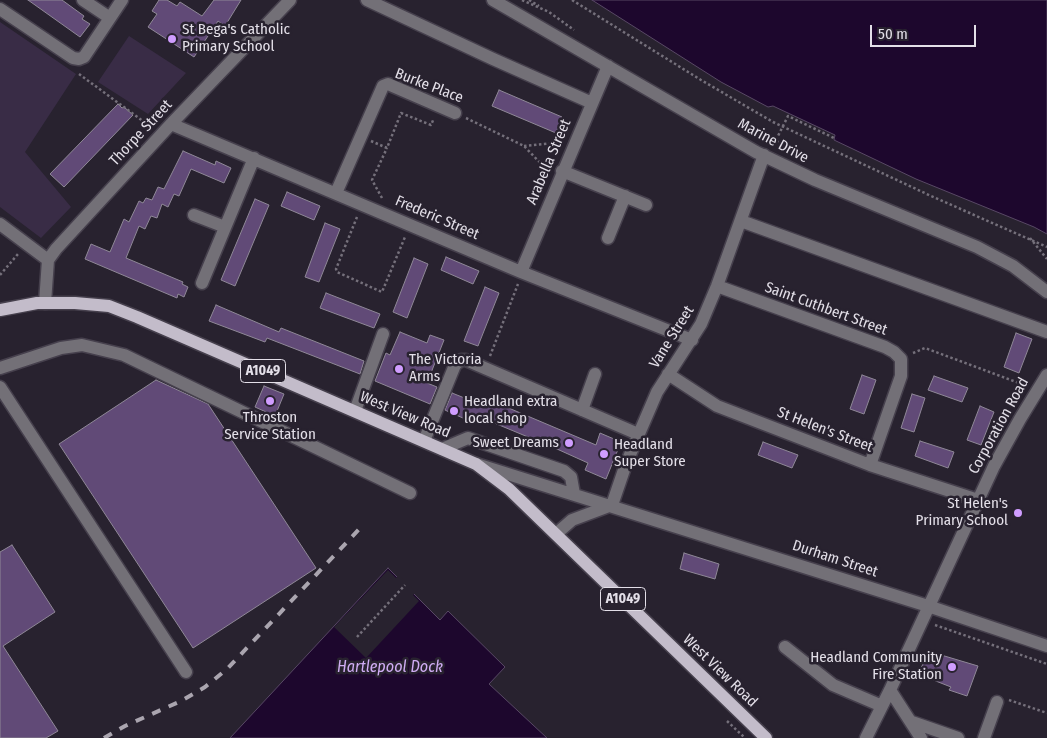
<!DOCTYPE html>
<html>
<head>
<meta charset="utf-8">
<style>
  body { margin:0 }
  #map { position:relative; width:1047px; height:738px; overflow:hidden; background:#28222f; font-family:"Fira Sans Condensed",sans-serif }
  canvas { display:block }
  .scale { position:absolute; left:870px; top:25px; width:106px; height:22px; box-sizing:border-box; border:2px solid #e3dfe8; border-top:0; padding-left:6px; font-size:15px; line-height:18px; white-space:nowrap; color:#e3dfe8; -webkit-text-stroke:4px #28222f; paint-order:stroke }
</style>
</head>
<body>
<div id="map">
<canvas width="1047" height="738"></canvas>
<div class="scale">50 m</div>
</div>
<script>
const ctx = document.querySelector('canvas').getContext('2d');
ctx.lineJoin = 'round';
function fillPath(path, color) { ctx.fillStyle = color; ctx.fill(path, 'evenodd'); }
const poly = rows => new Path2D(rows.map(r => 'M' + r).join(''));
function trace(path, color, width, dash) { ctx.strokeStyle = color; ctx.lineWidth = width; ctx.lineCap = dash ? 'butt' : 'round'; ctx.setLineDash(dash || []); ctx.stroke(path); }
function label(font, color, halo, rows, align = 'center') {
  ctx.font = font + ' "Fira Sans Condensed",sans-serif'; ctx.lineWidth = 5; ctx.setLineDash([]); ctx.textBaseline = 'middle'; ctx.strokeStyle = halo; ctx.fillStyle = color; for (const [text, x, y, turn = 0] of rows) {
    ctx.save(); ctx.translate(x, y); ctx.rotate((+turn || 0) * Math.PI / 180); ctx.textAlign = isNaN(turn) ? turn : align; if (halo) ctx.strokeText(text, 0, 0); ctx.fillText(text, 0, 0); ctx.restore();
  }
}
fillPath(poly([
  [0,22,76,74,25,152,71,207,41,238,0,207],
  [129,36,186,73,148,114,98,82]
]), '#392c46');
const water = poly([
  [592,0,1047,0,1047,234,1034,227,916,179,834,140,835,135,773,106,768,107,721,82,592,0],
  [388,568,440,620,448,611,505,667,489,684,547,738,230,738,388,568]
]);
fillPath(water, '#1d072d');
trace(water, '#584865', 1);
fillPath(poly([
  [388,570,396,578,399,575,416,592,413,595,419,601,366,658,334,627]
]), '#28222f');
const building = poly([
  [28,0,62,0,84,16,82,19,90,24,80,37,28,0],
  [159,0,167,0,177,6,180,2,202,16,214,0,241,0,225,26,218,21,194,57,148,27,157,14,152,11,159,0],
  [499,90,562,117,556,133,492,106,499,90],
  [118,104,122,108,124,107,133,115,64,187,50,174,118,104],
  [183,151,215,165,216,161,231,168,224,183,191,169,179,196,174,194,168,207,162,204,157,218,151,216,145,229,139,226,126,258,183,282,182,284,188,287,184,297,178,294,177,298,85,259,91,244,110,252,124,219,129,222,139,201,143,203,146,198,152,200,158,187,164,189,183,151],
  [287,192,320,206,314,220,281,206,287,192],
  [255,199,269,205,235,286,221,280,255,199],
  [325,223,340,229,319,282,305,277,325,223],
  [446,257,479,271,473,284,441,270,446,257],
  [414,258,428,264,407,318,393,312,414,258],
  [485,287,499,293,478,346,464,341,485,287],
  [326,293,380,314,374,328,320,308,326,293],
  [216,305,279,332,281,328,364,361,360,374,267,338,265,342,209,321,216,305],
  [400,332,427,343,430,335,444,340,427,383,437,387,430,404,375,381,386,353,390,355,400,332],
  [1016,333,1032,339,1019,373,1004,367,1016,333],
  [862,375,876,380,864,414,850,409,862,375],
  [934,376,968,388,962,402,928,390,934,376],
  [156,380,208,404,316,568,193,648,59,444,156,380],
  [264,386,284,394,275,416,255,407,264,386],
  [452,393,482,405,485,398,596,445,600,433,621,442,606,479,585,470,588,463,557,449,475,415,472,422,447,411,445,410,452,393],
  [912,394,925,398,914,432,901,428,912,394],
  [980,406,994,412,981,445,967,440,980,406],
  [920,441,954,452,948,468,915,456,920,441],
  [763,442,798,455,792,468,758,455,763,442],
  [12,545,55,612,3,646,58,731,46,738,0,738,0,552,12,545],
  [684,553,719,564,715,579,680,569,684,553],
  [931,652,978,666,967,696,949,690,951,687,918,674,928,654,931,652]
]);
fillPath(building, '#614a77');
trace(building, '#8f8897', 1);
const minor = poly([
  [83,0,110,18],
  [367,0,493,59,592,103],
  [493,0,756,152,815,180,977,247,1013,266,1047,292],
  [0,9,73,58,79,59,84,57,122,0],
  [171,124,521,272,692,340],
  [562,171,646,205],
  [336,193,383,86,388,84,455,113],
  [194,215,225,227],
  [741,221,1047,332],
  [0,224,48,260],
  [608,238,625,196],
  [521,272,608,66],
  [202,283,254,158],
  [717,286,885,347,894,352,901,359,901,376,870,465],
  [45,303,48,260,56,249,171,124,290,0],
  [0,368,61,348,82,345,124,355,410,493],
  [668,374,717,406,870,465,978,500],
  [0,387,186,672],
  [582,410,595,374],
  [355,411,383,334],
  [424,441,455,365,461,360,466,360,638,434],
  [442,449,468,438,564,471,571,477,574,494],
  [476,464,928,606,1047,646],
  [612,505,626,464,657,392,701,324,717,286,764,155],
  [556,534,572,520,612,505],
  [785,647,833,685,882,706],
  [890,690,921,738],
  [912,722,958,738],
  [866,738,890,690,994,466,1020,419,1047,375],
  [984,738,997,702]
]);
const major = poly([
  [0,310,37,303,75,303,109,306,137,317,476,464,509,489,766,738]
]);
trace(minor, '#46404d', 15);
trace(major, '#46404d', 15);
trace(poly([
  [522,0,549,12,574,30],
  [529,0,539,6],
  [572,0,701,80,773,122,931,196,1047,247],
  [79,74,151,127],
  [466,118,524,146,548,171],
  [776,140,788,116,836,139],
  [371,141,387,148,401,113,431,125,434,118],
  [762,142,766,135,784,145,781,150],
  [524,146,562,142],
  [382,198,372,180,387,148],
  [357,217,336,269,337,272,382,292,405,237],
  [1030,238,1047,259],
  [0,275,18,254],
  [913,353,925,348,1027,386],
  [490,356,518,284],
  [373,401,418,421],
  [935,625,1047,664],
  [357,637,405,585],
  [1009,700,1047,713],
  [727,721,745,738]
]), '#75707b', 2.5, [2.5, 2.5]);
trace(minor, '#737077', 12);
trace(major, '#c3bcca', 12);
trace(poly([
  [104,738,125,726,181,701,205,687,227,669,364,524]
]), '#aaa5af', 4, [9, 9]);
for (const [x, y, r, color] of [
  [172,39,5,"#d09dff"],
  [399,369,5,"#d09dff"],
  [270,401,5,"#d09dff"],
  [454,411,5,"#d09dff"],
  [569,443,5,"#d09dff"],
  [604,454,5,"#d09dff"],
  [1018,513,5,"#d09dff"],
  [952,667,5,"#d09dff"]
]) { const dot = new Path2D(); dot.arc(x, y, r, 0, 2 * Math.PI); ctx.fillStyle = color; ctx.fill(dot); trace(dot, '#28222f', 2); }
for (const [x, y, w] of [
  [263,371,45],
  [623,599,45]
]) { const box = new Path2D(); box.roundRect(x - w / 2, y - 11.5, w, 23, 4); ctx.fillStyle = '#28222f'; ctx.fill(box); trace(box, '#e3dfe8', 1); }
label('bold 14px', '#e3dfe8', null, [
  ["A1049",263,371],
  ["A1049",623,599]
]);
label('15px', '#e3dfe8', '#28222f', [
  ["St Bega's Catholic",182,30],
  ["Primary School",182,47],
  ["The Victoria",409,360],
  ["Arms",409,377],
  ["Headland extra",464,402],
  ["local shop",464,419],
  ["Throston",270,418,"center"],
  ["Service Station",270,435,"center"],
  ["Sweet Dreams",559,443,"right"],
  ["Headland",614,445],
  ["Super Store",614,462],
  ["St Helen's",1008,504,"right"],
  ["Primary School",1008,521,"right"],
  ["Headland Community",942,658,"right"],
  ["Fire Station",942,675,"right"]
], 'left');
label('15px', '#e3dfe8', '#28222f', [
  ["Burke Place",429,86,21],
  ["Thorpe Street",141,133,-47],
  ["Marine Drive",773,141,28],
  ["Arabella Street",549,162,-67],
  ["Frederic Street",437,218,23],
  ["Saint Cuthbert Street",826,309,20],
  ["Vane Street",672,337,-58],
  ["West View Road",405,415,23],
  ["Corporation Road",999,426,-61],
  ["St Helen's Street",825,430,21],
  ["Durham Street",835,559,18],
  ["West View Road",720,671,44]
]);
label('italic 16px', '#d0adf4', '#28222f', [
  ["Hartlepool Dock",390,668]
]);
</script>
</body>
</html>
